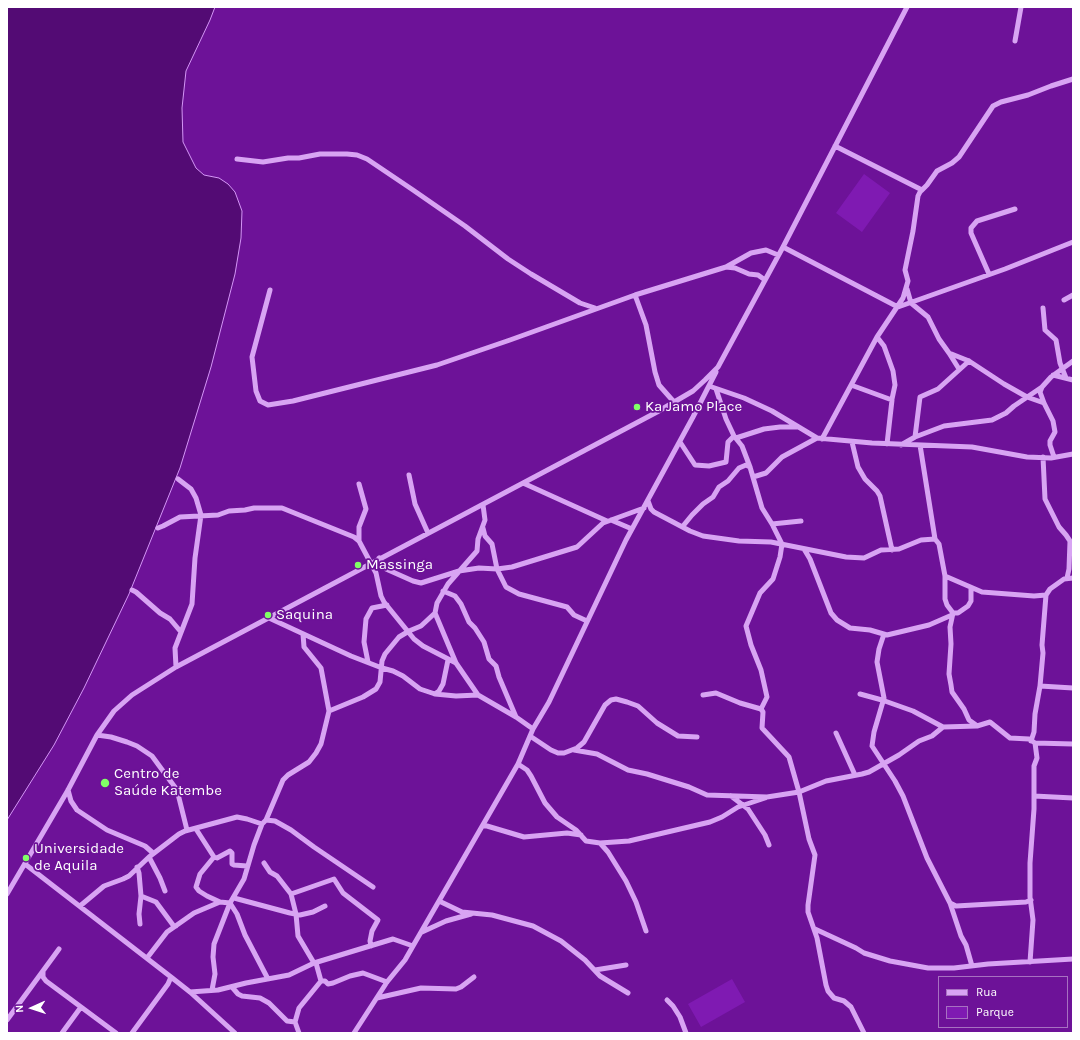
<!DOCTYPE html>
<html>
<head>
<meta charset="utf-8">
<style>
  body { margin:0 }
  #map { position:relative; width:1080px; height:1040px; overflow:hidden; background:#6d1298; font-family:Karla,sans-serif }
  canvas { display:block }
  .frame { position:absolute; inset:0; border:8px solid #fff; pointer-events:none }
  .legend { position:absolute; left:938px; top:976px; width:130px; height:52px; box-sizing:border-box; background:#6d1298; border:1px solid #a771c1; margin:0; padding:5px 7px; list-style:none; font-size:12px; color:#fff }
  .legend li { display:flex; align-items:center; gap:8px; height:20px }
  .legend b { width:20px; border:1px solid #a771c1 }
  .north { position:absolute; left:12px; top:988px; width:40px; height:40px; -webkit-text-stroke:3px #6d1298; paint-order:stroke; rotate:267deg; font-size:11px; font-weight:700; line-height:16px; text-align:center; color:#fff }
  .north::after { content:''; display:block; margin:auto; width:14px; height:18px; background:#fff; clip-path:polygon(50% 0,100% 100%,50% 72%,0 100%) }
</style>
</head>
<body>
<div id="map">
<canvas width="1080" height="1040"></canvas>
<div class="frame"></div>
<ul class="legend">
<li><b style="height:5px;background:#d8a4f3"></b>Rua</li>
<li><b style="height:11px;background:#7f1ab2"></b>Parque</li>
</ul>
<div class="north">N</div>
</div>
<script>
const ctx = document.querySelector('canvas').getContext('2d');
ctx.lineJoin = 'round';
function fillPath(path, color) { ctx.fillStyle = color; ctx.fill(path, 'evenodd'); }
const poly = rows => new Path2D(rows.map(r => 'M' + r).join(''));
function trace(path, color, width, dash) { ctx.strokeStyle = color; ctx.lineWidth = width; ctx.lineCap = dash ? 'butt' : 'round'; ctx.setLineDash(dash || []); ctx.stroke(path); }
function label(font, color, halo, rows, align = 'center') {
  ctx.font = font + ' Karla,sans-serif'; ctx.lineWidth = 3.5; ctx.setLineDash([]); ctx.textBaseline = 'middle'; ctx.strokeStyle = halo; ctx.fillStyle = color; for (const [text, x, y, turn = 0] of rows) {
    ctx.save(); ctx.translate(x, y); ctx.rotate((+turn || 0) * Math.PI / 180); ctx.textAlign = isNaN(turn) ? turn : align; if (halo) ctx.strokeText(text, 0, 0); ctx.fillText(text, 0, 0); ctx.restore();
  }
}
fillPath(poly([
  [864,174,890,193,862,232,836,213],
  [732,979,745,1002,701,1027,688,1004]
]), '#7f1ab2');
const water = poly([
  [7,7,215,7,210,20,186,71,182,108,183,142,196,168,204,175,219,178,228,184,235,192,242,211,241,238,235,274,211,367,180,468,129,594,84,688,54,745,7,820,7,7]
]);
fillPath(water, '#530b74');
trace(water, '#d496f6', 1);
trace(poly([
  [1015,41,1021,7],
  [835,146,922,190],
  [237,159,263,162,288,158,299,158,320,154,347,154,357,155,367,159,413,190,465,226,508,259,531,274,580,303,595,308],
  [783,247,898,307,1005,269,1073,242],
  [726,267,751,253,766,250,778,255],
  [989,274,971,233,971,228,977,221,1015,209],
  [907,289,911,303,928,317,939,339,949,353,969,361,1004,384,1027,397,1044,403],
  [270,290,252,357,256,391,260,401,268,405,293,401,437,365,510,340,635,295,726,267,735,268,749,274,758,275,765,280],
  [635,295,646,325,655,372,659,385,674,402],
  [1064,300,1073,295],
  [1043,308,1045,330,1056,340,1060,363,1066,378],
  [877,337,884,346,893,371,895,385,892,399],
  [949,353,959,369],
  [1053,375,1073,380],
  [851,385,892,400,887,444],
  [709,386,744,398,772,411,817,438,872,443,972,447,1027,457,1051,458,1073,454],
  [716,389,726,419,734,436,742,446,750,467,762,508,772,524,782,544,780,557,773,579,760,593,746,626,751,645,761,670,767,697,761,709],
  [915,437,944,426,992,420,1006,413,1014,406,1042,387],
  [736,438,764,429,780,427,797,427],
  [822,439,877,337,903,298,908,281,905,270,913,231,918,196,920,192,927,185,937,171,952,163,959,157,993,106,1001,102,1028,95,1051,86,1073,79],
  [680,442,695,465,709,466,726,462,728,442,734,436],
  [852,442,858,467,865,479,877,491,880,496,892,550],
  [901,445,915,437,920,397,938,389,969,361],
  [920,445,935,539,939,544,945,576,945,599,947,605,953,613,950,627,951,644,949,674,951,685,952,692,964,709,969,720,976,725],
  [1043,457,1045,499,1059,527,1066,535,1070,541,1069,569,1067,578],
  [1054,457,1050,445,1050,441,1055,432,1053,421,1044,403,1040,392,1042,387,1051,377,1073,361],
  [409,475,415,504,428,533],
  [753,477,766,473,782,457,817,438],
  [523,483,607,521],
  [359,484,366,509,359,527,359,541],
  [648,501,651,509,654,512,690,531,703,536,739,541,771,542,846,557,864,558,881,550,899,549,921,540,935,539],
  [483,505,485,520,478,539,477,551,448,584,437,603,435,613,456,663,478,695,516,717,533,729],
  [611,520,632,529],
  [772,524,801,521],
  [683,526,692,515,703,504,713,497,719,487,728,481,739,468,746,465,750,467],
  [158,528,163,526,180,517,218,515,229,511,245,510,254,508,282,508,354,537,359,541,376,573,381,596,384,602,414,639,423,646,456,663],
  [483,528,485,536,492,544,497,569,506,587,519,594,567,607,574,615,587,621],
  [804,549,810,559,831,613,837,620,850,628,870,630,887,635,929,625,952,615],
  [379,558,386,569,413,581,421,583,459,571,479,568,497,569,512,567,577,547,603,523,644,508],
  [945,576,982,592,1034,596,1046,595,1050,589,1064,579,1073,578],
  [132,590,136,592,160,613,170,619,181,632],
  [443,591,455,596,461,604,469,622,475,628,484,642,489,659,496,666,499,677,516,717],
  [953,613,958,613,968,606,971,601,971,588],
  [269,618,351,656,382,668,393,671,403,676,420,689,435,694,439,691,443,684,448,660],
  [884,634,879,649,877,662,884,698,874,732,872,746,895,781,903,796,927,858,950,903,956,906,1026,902,1031,900],
  [368,662,364,642,366,619,372,608,387,605],
  [176,667,175,648,192,604,195,558,201,515,196,498,191,489,178,479],
  [1040,686,1043,653,1042,645,1046,595],
  [435,694,456,696,478,695],
  [860,694,882,700,913,711,943,727],
  [703,695,716,693,740,703,761,709,763,712,762,728,789,757,799,792,809,839,815,855,808,905,808,912,817,938,826,985,828,991,834,998,844,1001,851,1007,864,1033],
  [329,711,363,697,376,689,380,682,382,661,385,654,399,637,409,631,421,626,435,613],
  [836,733,855,775],
  [97,735,111,737,127,742,137,746,152,756,177,790,187,830],
  [530,736,551,750,558,753,564,753,577,748,584,742,605,705,611,700,616,699,627,702,638,706,657,723,678,736,697,737],
  [1031,741,1034,732,1035,714,1040,686,1073,688],
  [1035,743,1073,744],
  [574,750,597,754,628,770,647,774,689,787,707,795,767,797,799,792,826,781,862,774,869,772,899,755,919,741,932,736,943,727,977,726,990,722,1010,738,1029,739,1035,743,1037,758,1034,766,1034,809,1030,863,1030,897,1033,920,1030,962],
  [518,764,527,770,531,776,545,803,557,817,576,830,586,841,600,843,608,852,626,881,636,902,646,931],
  [68,790,71,801,77,810,107,830,145,846,153,853],
  [731,796,748,809,765,835,769,845],
  [1034,796,1073,798],
  [266,820,283,780,288,775,309,762,316,753,321,744,329,711,321,668,304,647,303,634],
  [483,826,487,826,524,837,567,833,581,835],
  [196,829,214,857],
  [600,843,629,841,710,822,722,817,738,807,765,798],
  [264,863,270,872,277,876,291,894,296,914,298,936,314,963],
  [25,864,171,977,168,984,132,1033],
  [247,866,234,865,232,864,232,853,230,851,217,858,214,857,200,874,196,887,199,891,207,896,220,902,230,903,237,914,245,935,268,979],
  [137,867,139,873,141,896,139,914,140,924],
  [165,891,160,878,149,857,179,834,185,831,237,817,247,819,262,824],
  [7,894,68,790,97,735,114,711,132,695,176,667,657,412,693,391,705,380,718,367,783,247,907,7],
  [291,894,334,879,343,893,378,920,372,931,370,941,371,946],
  [141,896,156,902,173,925,176,926],
  [234,898,290,913,300,915,313,912,325,906],
  [439,901,462,912,492,915,533,926,561,941,585,960,600,976,628,993],
  [950,903,961,936,966,945,972,966],
  [80,906,104,886,123,879,129,876,149,857],
  [815,929,856,948,864,953,890,961,928,968,954,968,988,964,1073,959],
  [422,932,446,921,471,914],
  [147,958,167,932,194,913,220,902],
  [595,970,626,965],
  [43,971,43,977,46,981,116,1033],
  [171,977,190,992,235,1033],
  [321,981,325,981,328,984,333,983,350,976,363,973,387,982],
  [232,987,238,994,242,996,260,998,269,1003,287,1021,295,1022],
  [212,990,215,974,213,957,214,944,230,903,244,879,254,845,262,824,266,820,275,821,291,830,314,847,373,887],
  [190,992,218,990,246,983,289,975,314,963,393,939,413,946],
  [377,998,421,988,456,989,461,987,474,977],
  [667,1000,673,1006,680,1017,686,1033],
  [7,1020,59,949],
  [62,1033,81,1007],
  [299,1033,295,1022,299,1008,321,981,316,963],
  [354,1033,387,982,405,960,413,946,518,764,533,729,549,702,626,540,693,417,716,372]
]), '#d8a4f3', 5);
for (const [x, y, r, color] of [
  [637,407,4,"#81ff66"],
  [358,565,4,"#81ff66"],
  [268,615,4,"#81ff66"],
  [105,783,5,"#81ff66"],
  [26,858,4,"#81ff66"]
]) { const dot = new Path2D(); dot.arc(x, y, r, 0, 2 * Math.PI); ctx.fillStyle = color; ctx.fill(dot); trace(dot, '#6d1298', 1.5); }
label('15px', '#fff', '#6d1298', [
  ["Ka Jamo Place",645,407],
  ["Massinga",366,565],
  ["Saquina",276,615],
  ["Centro de",114,774],
  ["Saúde Katembe",114,791],
  ["Universidade",34,849],
  ["de Aquila",34,866]
], 'left');
</script>
</body>
</html>
